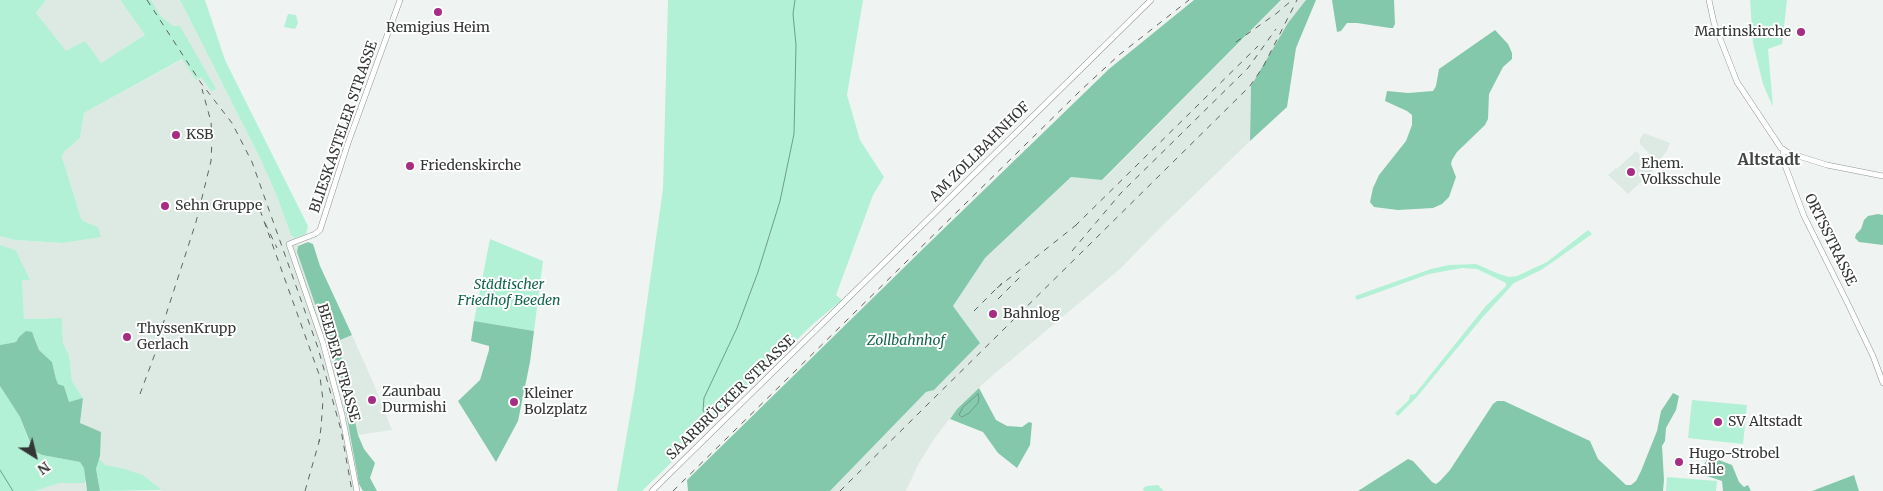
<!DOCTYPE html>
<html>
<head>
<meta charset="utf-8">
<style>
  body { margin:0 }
  #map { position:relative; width:1883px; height:491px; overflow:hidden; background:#eff4f2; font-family:Merriweather,serif }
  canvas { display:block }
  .north { position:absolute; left:10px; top:431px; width:50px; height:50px; -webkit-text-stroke:4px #fff; paint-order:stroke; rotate:144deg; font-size:14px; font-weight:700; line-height:20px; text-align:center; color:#343535 }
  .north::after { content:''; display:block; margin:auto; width:18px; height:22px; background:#343535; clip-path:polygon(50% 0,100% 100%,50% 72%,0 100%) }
</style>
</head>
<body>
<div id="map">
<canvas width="1883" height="491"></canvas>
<div class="north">N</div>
</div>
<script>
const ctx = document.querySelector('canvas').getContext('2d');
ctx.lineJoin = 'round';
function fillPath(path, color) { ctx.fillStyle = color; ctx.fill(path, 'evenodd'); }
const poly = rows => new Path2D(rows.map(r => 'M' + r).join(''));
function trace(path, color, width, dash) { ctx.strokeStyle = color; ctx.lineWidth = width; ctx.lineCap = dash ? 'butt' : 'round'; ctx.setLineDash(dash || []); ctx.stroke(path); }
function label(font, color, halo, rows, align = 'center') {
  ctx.font = font + ' Merriweather,serif'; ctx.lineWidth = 4; ctx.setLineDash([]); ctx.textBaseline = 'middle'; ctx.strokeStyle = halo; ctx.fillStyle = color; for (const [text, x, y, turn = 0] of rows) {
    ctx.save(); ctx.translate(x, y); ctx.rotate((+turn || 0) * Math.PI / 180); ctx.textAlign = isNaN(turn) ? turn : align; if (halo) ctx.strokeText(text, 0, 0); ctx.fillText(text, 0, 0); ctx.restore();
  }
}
fillPath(poly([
  [46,0,120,0,145,35,101,63,66,52,36,13],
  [151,0,180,0,259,156,276,194,291,235,295,238,298,246,297,252,318,313,336,373,347,418,360,491,161,491,162,490,143,475,122,468,105,465,101,463,99,459,100,456,80,423,83,398,72,381,69,355,63,343,62,318,24,319,22,280,29,280,13,249,0,245,0,236,15,240,63,243,100,237,98,227,83,221,81,218,62,157,64,152,80,138,84,113,183,59,196,80,201,77,211,91,173,26,161,16],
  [1282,0,1307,0,1251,86,1250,141,1159,229,1120,269,986,381,957,409,934,439,919,463,906,491,830,491,926,392,934,390,979,343,953,306,985,258,1071,177,1103,180],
  [1644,133,1670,143,1667,151,1659,161,1656,161,1640,144,1640,139],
  [1636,151,1654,170,1628,194,1608,175,1616,168,1617,169],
  [352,335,373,382,392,430,358,435,338,341],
  [60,483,85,483,87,491,35,491]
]), '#ddeae4');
fillPath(poly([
  [0,0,46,0,36,13,66,51,85,41,101,63,145,35,120,0,151,0,161,16,173,26,180,26,216,89,211,91,201,77,196,80,182,59,84,113,80,138,64,152,62,157,81,218,83,221,98,227,101,237,63,243,15,240,0,236],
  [180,0,205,0,225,60,308,226,306,234,295,238,291,235,276,194,259,156],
  [668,0,863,0,847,95,860,140,884,177,873,195,836,295,842,300,814,323,642,491,617,491,635,387,663,189],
  [1750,0,1787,0,1782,44,1768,49,1773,107,1763,84,1753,43],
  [288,14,296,15,298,23,295,29,284,27],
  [1588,230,1592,234,1557,259,1541,270,1514,283,1482,318,1416,398,1398,416,1395,413,1409,400,1410,395,1415,394,1485,307,1506,286,1506,283,1477,269,1462,268,1429,274,1357,300,1355,296,1431,269,1449,265,1476,264,1499,274,1509,277,1517,276,1547,262],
  [490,239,543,261,534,331,474,321],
  [0,245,13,249,16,251,30,280,22,280,24,319,62,318,63,343,69,355,72,381,83,398,69,403,64,386,58,384,56,379,52,362,39,350,34,336,19,337,16,342,0,345],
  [0,386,20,417,30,444,42,455,80,462,84,467,86,477,85,483,60,483,35,491,0,491],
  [1692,400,1747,405,1743,444,1688,438],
  [99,459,105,465,122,468,143,475,162,490,100,491,96,469],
  [1667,477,1717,481,1716,491,1666,491],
  [1158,485,1164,491,1144,491,1143,488,1147,486]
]), '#b2f1d5');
fillPath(poly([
  [1194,0,1281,0,1102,180,1071,177,985,258,953,306,980,343,934,390,926,392,830,491,688,491,687,480,927,245,1109,69],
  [1306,0,1316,0,1296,48,1287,107,1250,141,1251,86,1288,23],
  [1332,0,1394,0,1395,24,1393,28,1390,28,1357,23,1347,23,1341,31,1337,32],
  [1495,30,1508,44,1512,53,1512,59,1503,67,1489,94,1488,119,1485,125,1457,152,1452,160,1451,164,1456,177,1449,197,1442,204,1433,208,1398,210,1374,207,1370,202,1373,188,1379,175,1406,141,1412,125,1412,115,1407,111,1385,101,1387,91,1408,93,1433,91,1436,86,1439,69],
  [1878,214,1883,215,1883,245,1859,242,1855,238,1856,234,1861,229,1864,220,1868,216],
  [308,242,313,244,320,266,352,335,338,341,358,435,364,449,375,463,370,478,377,491,363,491,359,484,347,418,336,373,318,313,297,252,298,246],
  [474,321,534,331,530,362,518,421,496,462,458,401,480,380,489,350,489,346,471,341],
  [26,331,32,332,39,350,52,362,56,379,58,384,64,386,69,402,83,398,80,423,101,432,100,456,96,469,100,491,87,491,84,468,80,462,42,455,33,450,20,417,0,386,0,345,16,342,19,337],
  [979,388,996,420,1007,426,1022,427,1029,422,1032,423,1030,445,1017,468,998,453,983,432,950,419,957,409],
  [1673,393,1679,396,1676,410,1666,428,1665,441,1662,446,1664,480,1663,491,1358,491,1408,459,1413,461,1432,482,1436,484,1440,481,1450,470,1493,404,1497,401,1504,401,1590,441,1598,459,1626,485,1631,485,1636,481,1641,471,1657,431,1661,411],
  [1707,459,1716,459,1732,465,1739,482,1744,487,1748,485,1751,491,1723,491,1722,481,1704,475,1701,471],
  [1854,475,1859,491,1812,491]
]), '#84c8ab');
const water = poly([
  [978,394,979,398,978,403,969,413,962,417,959,415,963,407,978,394]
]);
fillPath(water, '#87cbae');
trace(water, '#6e9e8a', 1);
trace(poly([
  [714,421,703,411,704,398,737,328,758,272,780,201,794,134,796,45,793,14,795,0],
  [0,470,13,491]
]), '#6e9e8a', 1);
const secondary = poly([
  [1709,0,1714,23,1737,82,1781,148,1789,153,1827,165,1883,176],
  [1783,149,1783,160,1804,216,1847,302,1873,356,1883,383],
  [357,491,342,415,323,343,289,244,315,234,320,230,348,143,400,0],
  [652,491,1151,0]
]);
trace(secondary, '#909592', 6);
trace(secondary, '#fff', 5);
trace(poly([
  [147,0,201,83,232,123,252,162,318,348,341,430,352,491],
  [1236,42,1277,13,1291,1],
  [260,210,320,377,323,400,321,428,319,442],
  [265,223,277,248],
  [1075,226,1258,46],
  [1072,251,1121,193,1248,68,1276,29],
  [997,288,1080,222],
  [998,299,1023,274],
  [974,311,1002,283],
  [140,394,156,351,163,324,196,222,211,161,212,140,211,122,202,89],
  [305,491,321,435],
  [673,491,1080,91,1119,55,1189,0],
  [840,491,1250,86,1263,67,1297,0]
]), '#606261', 1, [6, 6]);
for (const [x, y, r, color] of [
  [438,12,5,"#a62d83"],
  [1801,32,5,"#a62d83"],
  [176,135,5,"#a62d83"],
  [410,166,5,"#a62d83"],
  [1631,172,5,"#a62d83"],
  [165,206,5,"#a62d83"],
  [993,314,5,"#a62d83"],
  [127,337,5,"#a62d83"],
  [372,400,5,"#a62d83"],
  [514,402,5,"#a62d83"],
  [1718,422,5,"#a62d83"],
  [1679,462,5,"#a62d83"]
]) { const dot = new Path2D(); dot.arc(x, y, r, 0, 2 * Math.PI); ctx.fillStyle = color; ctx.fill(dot); trace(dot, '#fff', 2); }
label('14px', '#343535', '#fff', [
  ["Remigius Heim",438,28,"center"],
  ["Martinskirche",1791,32,"right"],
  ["KSB",186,135],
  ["Ehem.",1641,164],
  ["Volksschule",1641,180],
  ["Friedenskirche",420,166],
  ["Sehn Gruppe",175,206],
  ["Bahnlog",1003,314],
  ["ThyssenKrupp",137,329],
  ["Gerlach",137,345],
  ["Zaunbau",382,392],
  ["Durmishi",382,408],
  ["Kleiner",524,394],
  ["Bolzplatz",524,410],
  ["SV Altstadt",1728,422],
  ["Hugo-Strobel",1689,454],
  ["Halle",1689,470]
], 'left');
label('14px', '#343535', '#fff', [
  ["BLIESKASTELER STRASSE",344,127,-71],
  ["AM ZOLLBAHNHOF",980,152,-45],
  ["ORTSSTRASSE",1830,240,64],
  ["BEEDER STRASSE",338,363,74],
  ["SAARBRÜCKER STRASSE",731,398,-44]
]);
label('italic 14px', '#12664b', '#fff', [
  ["Städtischer",509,285],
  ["Friedhof Beeden",509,301],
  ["Zollbahnhof",906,341]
]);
label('bold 16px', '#404442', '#fff', [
  ["Altstadt",1769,160]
]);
</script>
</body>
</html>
